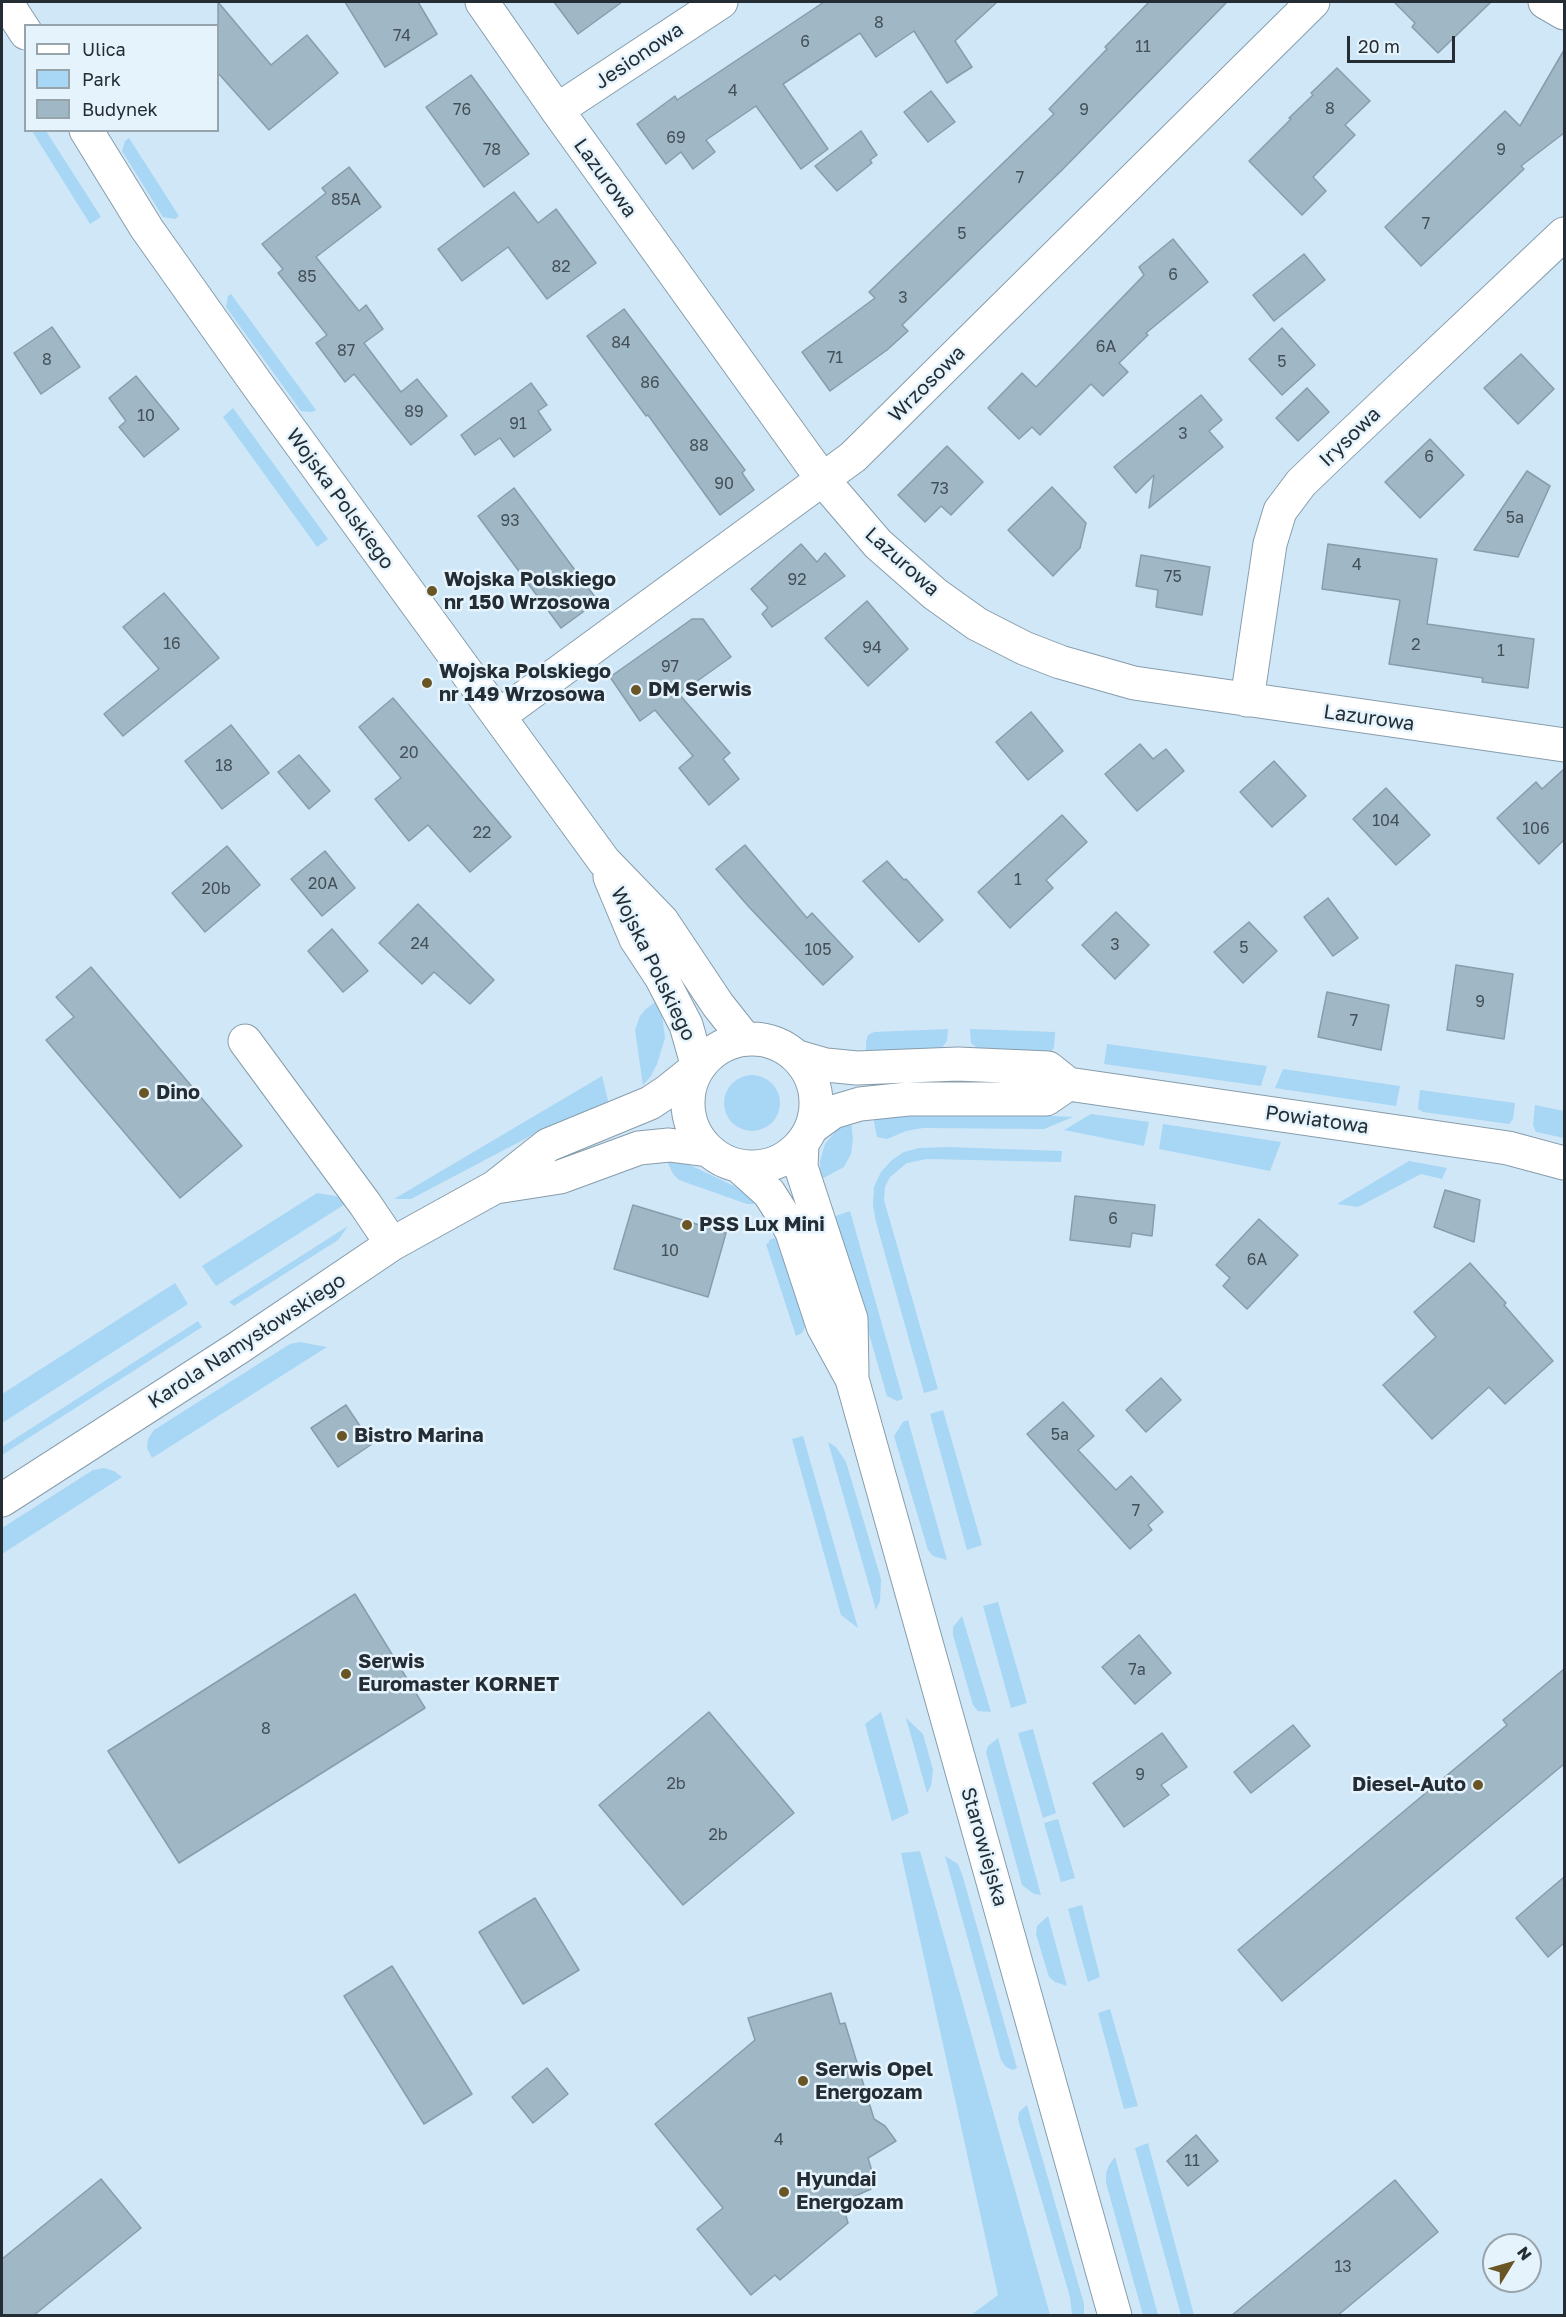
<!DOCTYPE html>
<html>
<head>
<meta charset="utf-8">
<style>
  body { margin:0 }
  #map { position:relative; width:1566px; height:2317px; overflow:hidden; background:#d0e7f7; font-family:"Golos Text",sans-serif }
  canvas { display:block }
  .frame { position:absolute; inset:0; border:3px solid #242d33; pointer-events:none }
  .legend { position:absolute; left:24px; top:24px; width:195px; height:108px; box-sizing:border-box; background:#e5f3fd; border:2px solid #98a4ac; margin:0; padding:8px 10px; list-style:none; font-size:18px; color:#242d33 }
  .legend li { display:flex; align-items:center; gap:12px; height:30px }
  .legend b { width:30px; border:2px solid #98a4ac }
  .north { position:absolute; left:1482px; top:2233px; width:60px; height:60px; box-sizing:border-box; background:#e5f3fd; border:2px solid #98a4ac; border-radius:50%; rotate:53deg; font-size:16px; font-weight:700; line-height:24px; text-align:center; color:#242d33 }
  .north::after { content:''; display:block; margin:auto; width:21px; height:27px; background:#6a5625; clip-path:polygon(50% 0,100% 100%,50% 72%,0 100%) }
  .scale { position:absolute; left:1347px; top:36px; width:108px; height:27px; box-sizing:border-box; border:3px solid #242d33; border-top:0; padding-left:8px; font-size:18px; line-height:21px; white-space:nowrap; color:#242d33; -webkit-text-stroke:4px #e5f3fd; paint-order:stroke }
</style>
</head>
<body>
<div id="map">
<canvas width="1566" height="2317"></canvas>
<div class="frame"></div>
<ul class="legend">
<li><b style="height:8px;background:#fff"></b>Ulica</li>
<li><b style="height:16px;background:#a8d6f5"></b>Park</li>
<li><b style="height:16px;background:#a0b7c6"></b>Budynek</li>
</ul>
<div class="north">N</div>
<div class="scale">20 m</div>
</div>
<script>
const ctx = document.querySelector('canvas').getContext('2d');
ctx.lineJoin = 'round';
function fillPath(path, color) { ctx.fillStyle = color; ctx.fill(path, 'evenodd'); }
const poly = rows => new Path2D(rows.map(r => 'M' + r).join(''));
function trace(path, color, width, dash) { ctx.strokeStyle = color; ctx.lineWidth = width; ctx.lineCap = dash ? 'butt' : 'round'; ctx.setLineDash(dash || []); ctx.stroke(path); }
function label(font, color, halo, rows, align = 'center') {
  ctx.font = font + ' "Golos Text",sans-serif'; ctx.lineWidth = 5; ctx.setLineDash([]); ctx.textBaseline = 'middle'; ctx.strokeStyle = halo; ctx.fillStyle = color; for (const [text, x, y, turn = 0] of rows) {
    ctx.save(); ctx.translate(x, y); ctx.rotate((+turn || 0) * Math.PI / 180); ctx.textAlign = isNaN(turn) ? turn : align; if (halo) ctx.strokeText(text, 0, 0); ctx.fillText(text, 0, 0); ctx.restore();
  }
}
fillPath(poly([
  [32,131,46,131,101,217,90,224],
  [129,138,179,216,175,219,163,217,122,151,125,141],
  [231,294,316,410,312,412,301,411,226,307,228,296],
  [233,408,328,539,317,547,223,417],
  [658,1000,661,1006,665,1038,657,1064,651,1076,643,1085,635,1030,640,1016,646,1009],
  [948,1029,947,1041,940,1050,866,1051,866,1042,868,1035,874,1032],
  [970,1029,1055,1032,1054,1048,1049,1053,979,1050,971,1043],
  [1107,1044,1267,1066,1261,1086,1104,1064],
  [1283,1069,1400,1086,1396,1106,1275,1088],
  '724 1103a28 28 0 1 1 56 0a28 28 0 1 1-56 0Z',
  [602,1076,609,1105,538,1132,411,1199,394,1199],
  [1420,1090,1515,1103,1513,1119,1509,1124,1423,1112,1418,1109],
  [1535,1105,1564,1111,1564,1138,1536,1132,1533,1125],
  [912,1114,1013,1114,1073,1117,1044,1129,923,1128,906,1131,887,1139,877,1137,873,1117],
  [1091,1114,1149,1122,1144,1146,1064,1130],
  [851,1122,853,1139,851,1154,844,1167,820,1180,820,1161,825,1144,837,1130],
  [1163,1124,1281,1142,1270,1171,1159,1149],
  [947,1147,1062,1151,1061,1162,927,1159,907,1163,890,1177,885,1187,884,1200,938,1389,924,1393,876,1222,873,1205,874,1187,881,1172,892,1160,904,1152,919,1148],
  [666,1159,690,1165,736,1187,757,1204,747,1204,679,1180,673,1174],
  [1409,1161,1447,1168,1442,1179,1421,1174,1358,1207,1337,1204],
  [317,1193,347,1198,350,1201,216,1286,202,1266],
  [850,1211,903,1399,897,1401,887,1396,851,1272,833,1217],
  [348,1226,338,1240,234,1306,229,1302],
  [777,1237,805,1327,802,1333,796,1336,766,1244,769,1243,769,1240],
  [175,1283,188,1304,2,1423,2,1394],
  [198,1321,202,1327,2,1455,2,1447],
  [300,1342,327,1347,152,1458,147,1448,148,1439,154,1430,290,1344],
  [943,1410,982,1545,967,1550,930,1414],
  [908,1420,947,1560,933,1556,928,1550,894,1436,903,1422],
  [803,1436,858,1628,841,1615,792,1439],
  [828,1442,836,1447,846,1462,881,1579,880,1601,876,1610],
  [104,1468,114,1471,122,1477,2,1554,2,1528,93,1470],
  [998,1602,1027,1703,1011,1708,983,1606],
  [962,1616,991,1712,978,1711,973,1705,953,1635,953,1627],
  [881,1712,909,1813,892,1821,865,1724],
  [906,1718,923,1734,933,1770,931,1786,927,1793],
  [1033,1729,1056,1813,1043,1818,1018,1733],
  [998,1738,1041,1895,1034,1894,1022,1885,986,1752,988,1746],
  [1058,1819,1075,1878,1061,1882,1044,1823],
  [920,1851,1047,2304,1050,2315,971,2315,998,2295,901,1853],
  [945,1856,958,1864,962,1874,1017,2068,1013,2070,1006,2067,1001,2060],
  [1082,1905,1100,1977,1088,1982,1068,1909],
  [1048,1916,1067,1986,1055,1982,1049,1977,1036,1934,1037,1926],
  [1110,2009,1138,2106,1124,2109,1098,2013],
  [1027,2105,1084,2304,1084,2315,1072,2315,1070,2297,1018,2119,1019,2112],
  [1148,2143,1194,2315,1181,2315,1135,2148],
  [1115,2157,1158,2315,1143,2315,1106,2183,1106,2173,1109,2165]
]), '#a8d6f5');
const building = poly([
  [218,2,271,65,307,35,338,73,269,130,218,73,218,2],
  [345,2,418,2,437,34,385,67,345,2],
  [554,2,622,2,578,34,554,2],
  [824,2,997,2,955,41,972,67,947,83,914,31,876,57,860,33,783,84,828,149,801,169,756,106,706,140,715,152,693,169,681,152,666,164,637,124,675,96,677,100,824,2],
  [1149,2,1227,2,1061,171,902,325,908,331,887,350,830,391,802,352,875,298,869,292,1054,114,1049,109,1107,49,1105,47,1149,2],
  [1394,2,1491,2,1438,53,1412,27,1415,23,1394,2],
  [1564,50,1564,133,1521,166,1524,169,1421,266,1385,227,1505,111,1520,126,1564,50],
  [1337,68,1370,101,1345,125,1355,135,1313,177,1326,191,1302,215,1249,161,1291,119,1289,118,1313,95,1311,93,1337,68],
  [471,75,529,154,484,187,426,107,471,75],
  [931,91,955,122,928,142,904,112,931,91],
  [861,131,877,155,870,160,872,163,837,191,815,166,861,131],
  [349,167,381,207,316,257,359,311,366,305,383,329,364,343,401,392,417,379,447,416,411,445,354,374,345,382,316,343,327,335,278,273,283,269,262,244,326,193,322,188,349,167],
  [514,192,538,223,556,209,596,263,547,299,508,247,462,281,438,249,514,192],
  [1173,239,1208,282,1146,333,1148,335,1119,363,1128,372,1103,396,1091,384,1040,435,1032,427,1019,439,988,408,1022,373,1036,387,1144,275,1139,267,1173,239],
  [1304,254,1325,280,1274,321,1253,295,1304,254],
  [624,309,745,470,742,473,754,490,720,515,648,415,646,416,587,336,624,309],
  [52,327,80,367,41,394,14,353,52,327],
  [1282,328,1315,365,1282,395,1249,359,1282,328],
  [1521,354,1554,389,1518,424,1484,388,1521,354],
  [136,376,179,429,144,457,119,427,126,421,109,398,136,376],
  [531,383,547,405,538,411,551,430,514,457,500,438,475,455,461,435,531,383],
  [1307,388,1329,412,1298,441,1276,418,1307,388],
  [1201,395,1222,420,1209,431,1223,447,1149,508,1154,475,1136,493,1114,467,1201,395],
  [1430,439,1464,475,1420,518,1385,482,1430,439],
  [947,446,983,482,951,515,941,506,925,522,898,495,947,446],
  [1527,471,1550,486,1518,557,1474,550,1527,471],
  [1052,487,1086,523,1080,548,1053,576,1008,530,1052,487],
  [514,488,598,601,561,628,478,516,514,488],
  [801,544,817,562,825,553,845,576,772,627,762,614,768,608,751,589,801,544],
  [1328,544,1437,559,1427,624,1534,639,1528,688,1482,682,1483,678,1389,664,1400,600,1322,589,1328,544],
  [1141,555,1210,567,1202,615,1156,607,1158,590,1136,586,1141,555],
  [164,593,219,658,123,736,104,714,159,669,123,627,164,593],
  [867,601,908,649,868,686,825,638,867,601],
  [692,619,703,619,731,657,679,694,730,753,723,759,739,779,709,805,679,768,693,756,655,710,640,721,610,677,692,619],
  [393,698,511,837,470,872,428,825,409,841,375,799,401,778,359,727,393,698],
  [1031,712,1063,751,1028,780,996,742,1031,712],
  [231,725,269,773,222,809,185,761,231,725],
  [1140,744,1153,759,1166,749,1184,771,1137,811,1105,774,1140,744],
  [299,755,330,791,309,809,278,772,299,755],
  [1274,761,1306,796,1272,827,1240,792,1274,761],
  [1564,769,1564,840,1539,864,1497,818,1536,782,1542,789,1564,769],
  [1386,788,1430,835,1396,865,1353,819,1386,788],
  [1062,815,1087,842,1046,880,1053,888,1010,928,978,892,1062,815],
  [745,845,807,918,812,913,853,957,823,985,749,907,716,869,745,845],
  [227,846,260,885,205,932,172,893,227,846],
  [325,851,355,888,322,916,291,879,325,851],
  [887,861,904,880,906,879,943,920,919,942,863,881,887,861],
  [1328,898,1358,938,1333,956,1304,917,1328,898],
  [418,904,494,980,470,1004,434,972,422,984,379,943,418,904],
  [1116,912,1149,945,1115,979,1082,945,1116,912],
  [1249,922,1277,951,1243,983,1214,952,1249,922],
  [332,929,368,971,343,992,308,951,332,929],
  [1456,965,1513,974,1504,1039,1447,1030,1456,965],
  [91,967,242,1146,180,1198,46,1040,74,1017,56,997,91,967],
  [1327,992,1389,1005,1381,1050,1318,1037,1327,992],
  [1445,1190,1480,1200,1474,1242,1434,1227,1445,1190],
  [1075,1196,1155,1205,1152,1236,1132,1233,1130,1247,1070,1240,1075,1196],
  [633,1205,726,1233,708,1297,614,1269,633,1205],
  [1259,1219,1298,1255,1247,1309,1223,1286,1230,1278,1216,1265,1259,1219],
  [1470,1263,1506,1303,1504,1305,1553,1361,1505,1404,1489,1387,1432,1439,1383,1385,1436,1337,1414,1312,1470,1263],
  [1161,1378,1181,1400,1146,1432,1126,1410,1161,1378],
  [1063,1402,1094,1436,1078,1450,1116,1490,1131,1476,1163,1512,1148,1525,1152,1530,1130,1549,1027,1434,1063,1402],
  [346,1405,372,1444,338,1467,311,1428,346,1405],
  [355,1594,425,1708,179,1863,108,1751,355,1594],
  [1139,1635,1171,1673,1135,1704,1102,1667,1139,1635],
  [1564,1669,1564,1764,1282,2001,1238,1950,1507,1725,1503,1720,1564,1669],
  [709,1712,794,1813,683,1905,599,1805,709,1712],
  [1293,1725,1310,1746,1251,1793,1234,1772,1293,1725],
  [1162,1733,1187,1767,1161,1785,1169,1795,1124,1827,1093,1783,1162,1733],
  [1564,1877,1564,1943,1548,1957,1516,1918,1564,1877],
  [535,1898,579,1970,523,2004,479,1932,535,1898],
  [392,1966,472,2094,424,2124,344,1996,392,1966],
  [831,1993,840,2024,845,2023,874,2119,885,2126,896,2141,868,2158,874,2178,871,2189,842,2202,848,2223,780,2280,775,2275,751,2295,697,2229,723,2208,655,2124,755,2040,748,2018,831,1993],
  [547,2068,568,2094,533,2123,512,2097,547,2068],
  [1196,2135,1218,2161,1188,2186,1167,2161,1196,2135],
  [101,2179,141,2228,33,2316,2,2316,2,2259,101,2179],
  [1395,2180,1438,2232,1337,2316,1231,2316,1395,2180]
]);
fillPath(building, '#a0b7c6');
trace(building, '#879dac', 1.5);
const minor = poly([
  [6,2,26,33],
  [482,2,557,110,823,480,878,544,935,594,977,624,1024,648,1060,662,1134,683,1564,745],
  [1545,2,1564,13],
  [557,110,721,2],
  [86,130,147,229,259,387,604,861,662,921,718,1005,745,1039],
  [1247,700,1270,544,1280,511,1301,483,1329,456,1564,234],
  [499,716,853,457,1313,2],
  '688 1103a64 64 0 1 1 128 0a64 64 0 1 1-128 0Z',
  [245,1041,365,1204,392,1244],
  [798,1057,826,1065,857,1068,958,1064,1048,1068,1068,1084,1508,1148,1564,1163],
  [811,1128,833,1112,860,1104,908,1099,1046,1099,1068,1084],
  [802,1144,801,1167,851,1319,852,1374],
  [739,1166,769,1193,783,1215,792,1232,823,1326,852,1379,1115,2316],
  [496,1187,560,1177,639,1148,669,1145,708,1150],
  [2,1500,238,1348,392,1244,495,1187,548,1145,650,1103,668,1091,698,1067,686,1025,661,977,636,939,610,877]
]);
trace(minor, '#879dac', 35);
trace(minor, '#fff', 33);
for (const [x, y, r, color] of [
  [432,591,6,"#6a5625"],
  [427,683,6,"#6a5625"],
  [636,690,6,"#6a5625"],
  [144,1093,6,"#6a5625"],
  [687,1225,6,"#6a5625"],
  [342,1436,6,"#6a5625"],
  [346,1674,6,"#6a5625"],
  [1478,1785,6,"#6a5625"],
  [803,2081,6,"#6a5625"],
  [784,2192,6,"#6a5625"]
]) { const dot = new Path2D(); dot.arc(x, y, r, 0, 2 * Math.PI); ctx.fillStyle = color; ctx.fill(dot); trace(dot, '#e5f3fd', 2); }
label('16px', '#435058', null, [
  ["8",879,23],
  ["74",402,36],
  ["6",805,42],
  ["11",1143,47],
  ["4",733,91],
  ["8",1330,109],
  ["76",462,110],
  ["9",1084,110],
  ["69",676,138],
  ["78",492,150],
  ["9",1501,150],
  ["7",1020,178],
  ["85A",346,200],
  ["7",1426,224],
  ["5",962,234],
  ["82",561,267],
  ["6",1173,275],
  ["85",307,277],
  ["3",903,298],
  ["84",621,343],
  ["6A",1106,347],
  ["87",346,351],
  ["71",835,358],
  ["8",47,360],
  ["5",1282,362],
  ["86",650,383],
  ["89",414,412],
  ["10",146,416],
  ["91",518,424],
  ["3",1183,434],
  ["88",699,446],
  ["6",1429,457],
  ["90",724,484],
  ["73",940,489],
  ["5a",1515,518],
  ["93",510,521],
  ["4",1357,565],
  ["75",1173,577],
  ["92",797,580],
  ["16",172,644],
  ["2",1416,645],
  ["94",872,648],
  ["1",1501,651],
  ["97",670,667],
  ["20",409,753],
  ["18",224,766],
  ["104",1386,821],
  ["106",1536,829],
  ["22",482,833],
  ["1",1018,880],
  ["20A",323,884],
  ["20b",216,889],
  ["24",420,944],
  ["3",1115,945],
  ["5",1244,948],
  ["105",818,950],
  ["9",1480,1002],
  ["7",1354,1021],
  ["6",1113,1219],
  ["10",670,1251],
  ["6A",1257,1260],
  ["5a",1060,1435],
  ["7",1136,1511],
  ["7a",1137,1670],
  ["8",266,1729],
  ["9",1140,1775],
  ["2b",676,1784],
  ["2b",718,1835],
  ["4",779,2140],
  ["11",1192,2161],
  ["13",1343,2267]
]);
label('20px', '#242d33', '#e5f3fd', [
  ["Jesionowa",639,56,-34],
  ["Lazurowa",605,178,54],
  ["Wrzosowa",927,384,-45],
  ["Irysowa",1350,437,-44],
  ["Wojska Polskiego",340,499,54],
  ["Lazurowa",902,562,42],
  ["Lazurowa",1369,718,8],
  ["Wojska Polskiego",653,964,64],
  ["Powiatowa",1317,1120,8],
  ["Karola Namysłowskiego",247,1341,-33],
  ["Starowiejska",984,1847,74]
]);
label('bold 20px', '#242d33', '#e5f3fd', [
  ["Wojska Polskiego",444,580],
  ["nr 150 Wrzosowa",444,603],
  ["Wojska Polskiego",439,672],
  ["nr 149 Wrzosowa",439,695],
  ["DM Serwis",648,690],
  ["Dino",156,1093],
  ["PSS Lux Mini",699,1225],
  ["Bistro Marina",354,1436],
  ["Serwis",358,1662],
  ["Euromaster KORNET",358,1685],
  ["Diesel-Auto",1466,1785,"right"],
  ["Serwis Opel",815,2070],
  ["Energozam",815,2093],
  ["Hyundai",796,2180],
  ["Energozam",796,2203]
], 'left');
</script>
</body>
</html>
